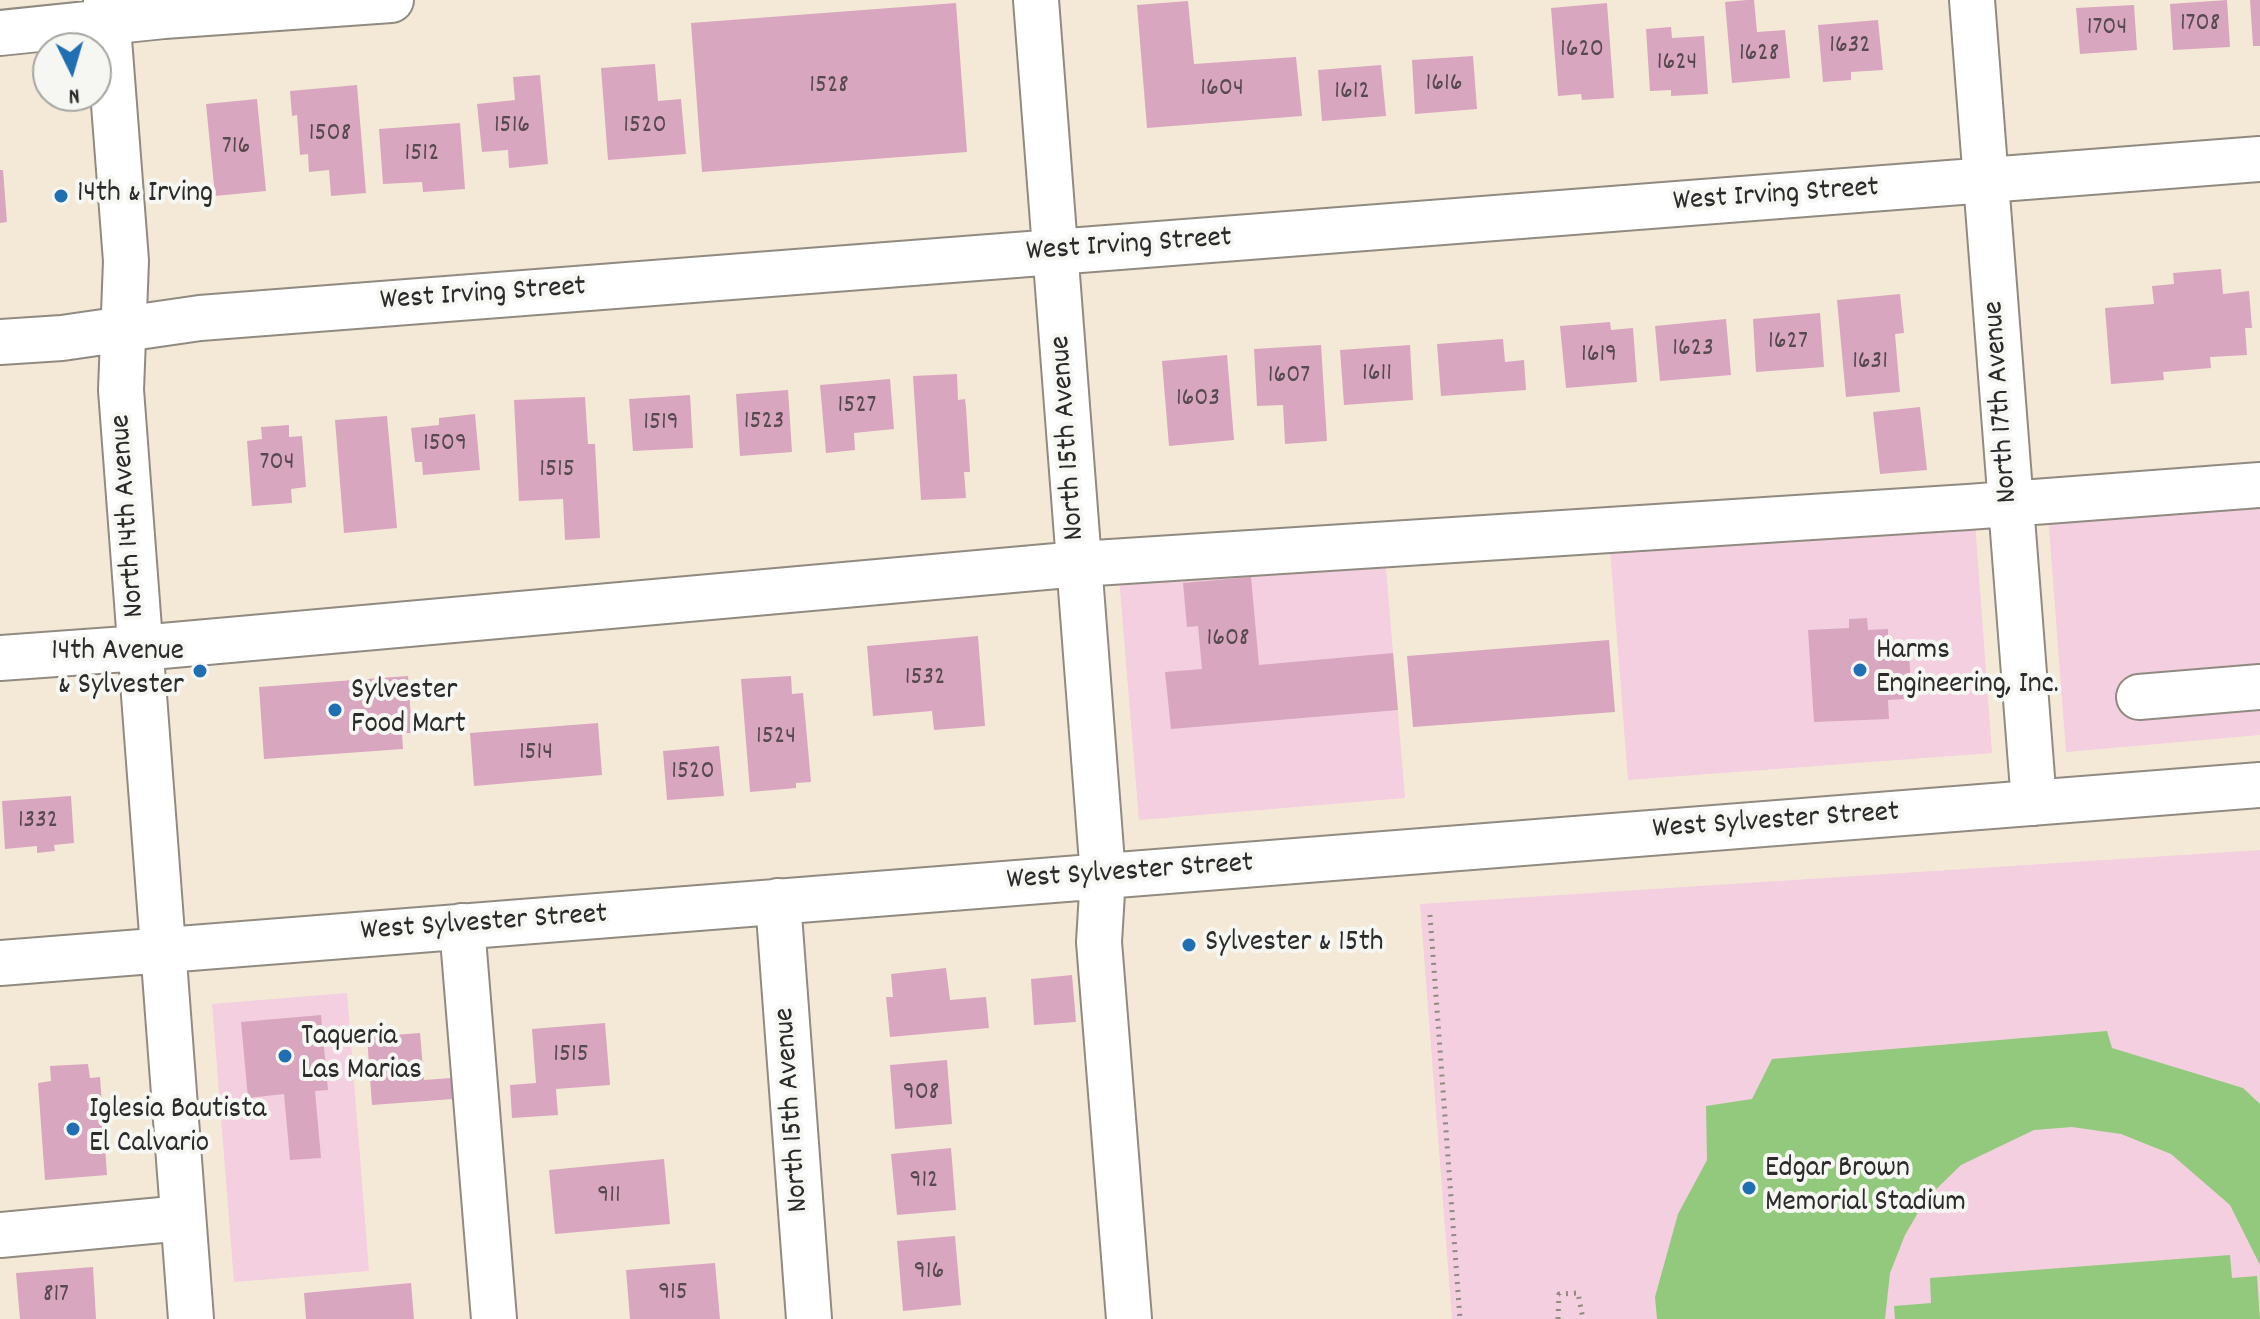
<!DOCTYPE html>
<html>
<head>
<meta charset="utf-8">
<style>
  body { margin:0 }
  #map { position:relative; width:2260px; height:1319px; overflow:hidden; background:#f4e9d7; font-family:Dekko,sans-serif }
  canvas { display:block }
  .north { position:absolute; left:32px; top:32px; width:80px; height:80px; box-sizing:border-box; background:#f6f6f2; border:2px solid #a5a5a2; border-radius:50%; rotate:175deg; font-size:22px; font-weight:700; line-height:32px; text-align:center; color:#2b2b2b }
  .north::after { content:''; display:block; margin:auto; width:28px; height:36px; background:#1f6fb2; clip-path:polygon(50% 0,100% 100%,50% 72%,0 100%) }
</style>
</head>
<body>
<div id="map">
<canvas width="2260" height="1319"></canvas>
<div class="north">N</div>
</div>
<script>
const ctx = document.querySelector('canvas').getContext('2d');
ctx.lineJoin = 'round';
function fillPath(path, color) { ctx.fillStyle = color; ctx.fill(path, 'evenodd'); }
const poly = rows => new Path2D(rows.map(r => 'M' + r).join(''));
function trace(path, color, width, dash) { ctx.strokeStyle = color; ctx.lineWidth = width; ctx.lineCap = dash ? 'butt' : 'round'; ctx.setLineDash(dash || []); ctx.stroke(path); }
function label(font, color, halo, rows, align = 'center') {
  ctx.font = font + ' Dekko,sans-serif'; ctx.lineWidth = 8; ctx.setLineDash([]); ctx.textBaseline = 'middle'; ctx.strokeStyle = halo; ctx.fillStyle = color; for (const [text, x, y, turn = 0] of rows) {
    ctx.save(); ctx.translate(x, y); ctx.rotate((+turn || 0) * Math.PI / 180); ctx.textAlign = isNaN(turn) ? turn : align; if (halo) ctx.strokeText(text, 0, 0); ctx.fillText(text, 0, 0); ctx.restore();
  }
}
fillPath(poly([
  [2260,472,2260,735,2066,752,2046,489],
  [1973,495,1992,753,1628,780,1608,523],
  [1384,544,1405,798,1139,820,1118,566],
  [2260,850,2260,1319,1452,1319,1420,904],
  [347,993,369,1271,234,1282,212,1004]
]), '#f3cfe0');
fillPath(poly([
  [2107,1031,2112,1048,2243,1088,2260,1104,2260,1265,2230,1205,2171,1154,2121,1134,2072,1127,2034,1130,1961,1165,1926,1199,1905,1235,1890,1273,1885,1319,1657,1319,1655,1297,1678,1214,1707,1160,1706,1106,1752,1099,1772,1059],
  [2230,1255,2232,1278,2257,1276,2260,1319,1895,1319,1894,1306,1931,1303,1930,1278]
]), '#93c97c');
fillPath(poly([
  [1747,0,1754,0,1757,32,1785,30,1790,78,1732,83,1725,2],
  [2227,0,2230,47,2173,50,2170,4],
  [2250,0,2260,0,2260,46,2253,46],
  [1188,1,1194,64,1296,57,1302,116,1147,128,1137,5],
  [956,3,967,152,702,172,691,23],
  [1607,3,1614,98,1582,100,1581,94,1558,96,1551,8],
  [2134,5,2137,50,2080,54,2076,8],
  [1878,20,1883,70,1851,72,1851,80,1823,82,1818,25],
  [1671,27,1672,38,1704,36,1708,94,1671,96,1671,90,1650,91,1646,29],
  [1473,56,1477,109,1415,114,1412,60],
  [655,64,658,101,681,99,686,154,608,160,601,68],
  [1381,65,1386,116,1322,121,1318,70],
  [540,75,548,164,509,168,508,150,482,152,477,104,515,100,513,77],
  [357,85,366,193,331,196,329,170,309,172,308,154,300,155,297,115,292,116,290,91],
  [257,99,266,191,215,196,206,104],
  [460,123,465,189,423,192,422,182,383,184,379,129],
  [0,170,3,170,7,222,0,223],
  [2221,269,2223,294,2249,291,2252,328,2245,328,2247,355,2210,357,2211,368,2163,372,2164,380,2111,384,2105,308,2154,304,2152,286,2174,284,2173,273],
  [1900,294,1904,333,1895,334,1900,392,1846,397,1837,300],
  [1820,313,1824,367,1756,372,1753,319],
  [1726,319,1731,375,1660,381,1655,326],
  [1610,322,1611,330,1633,328,1637,382,1566,388,1560,326],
  [1503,339,1505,362,1524,360,1526,390,1441,396,1437,344],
  [1321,345,1327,441,1285,444,1283,405,1257,406,1254,349],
  [1410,345,1413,400,1344,405,1340,350],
  [1227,355,1234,440,1169,446,1162,361],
  [957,374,958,400,965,399,966,407,970,472,964,472,966,498,921,500,913,376],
  [890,379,894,429,854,433,855,450,826,453,820,385],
  [788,390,792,452,740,456,736,394],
  [690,395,693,448,633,451,629,399],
  [585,397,588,444,595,444,600,538,565,540,563,499,519,501,514,400],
  [1920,407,1927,470,1880,474,1873,412],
  [475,414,480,470,423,475,422,462,415,462,411,428,439,425,439,418],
  [387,416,397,528,344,533,335,420],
  [289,425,289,437,302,436,306,487,291,489,292,503,252,506,247,441,262,439,261,427],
  [1251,577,1259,665,1393,653,1398,710,1171,729,1165,672,1202,669,1198,626,1187,627,1183,583],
  [1867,618,1868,630,1888,629,1888,643,1899,642,1899,653,1909,653,1911,687,1903,687,1904,699,1888,700,1889,719,1814,722,1808,630,1849,628,1849,619],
  [978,636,985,726,934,730,932,711,873,716,867,646],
  [1609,640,1615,712,1413,727,1407,656],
  [408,676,412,733,402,733,403,749,264,759,259,687],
  [791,676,792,694,803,693,811,782,796,783,796,788,750,792,741,679],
  [598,723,602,775,474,786,470,733],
  [719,746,724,796,667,800,663,751],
  [71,796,74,843,54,845,55,851,37,853,37,846,5,849,2,801],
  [946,968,950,1000,986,997,989,1028,890,1037,886,997,893,997,891,974],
  [1072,975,1076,1022,1034,1025,1031,979],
  [321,1015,328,1090,315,1091,321,1158,290,1160,284,1094,248,1098,241,1022],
  [605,1023,610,1085,556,1089,558,1115,512,1118,510,1085,536,1083,532,1029],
  [420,1033,424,1080,451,1078,453,1099,372,1105,367,1037],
  [947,1060,952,1124,895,1129,890,1065],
  [88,1064,90,1078,100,1077,107,1175,45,1180,38,1083,51,1081,50,1066],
  [951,1148,956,1210,897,1215,891,1154],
  [664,1159,670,1224,555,1234,549,1170],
  [955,1236,961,1305,903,1311,897,1241],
  [715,1263,720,1319,630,1319,626,1270],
  [93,1267,96,1319,20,1319,16,1273],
  [411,1283,414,1319,306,1319,304,1293]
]), '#d9a6bf');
const minor = poly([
  [106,0,126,261,121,390,191,1319],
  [1036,0,1103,876,1099,942,1129,1319],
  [1972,0,2034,803],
  [0,33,164,16,391,0],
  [0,342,62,338,200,318,2260,159],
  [0,658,140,648,1079,564,1968,507,2260,485],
  [2139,697,2260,687],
  [778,901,809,1319],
  [462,926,494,1319],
  [0,963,2260,785],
  [0,1235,183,1218]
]);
trace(minor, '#908a81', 48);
trace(poly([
  [1430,915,1460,1319],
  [1558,1319,1559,1294,1578,1293,1583,1319]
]), '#908a81', 5, [2, 6]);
trace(minor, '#fff', 44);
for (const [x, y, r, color] of [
  [61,196,8,"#1f6fb2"],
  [1860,670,8,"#1f6fb2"],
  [200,671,8,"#1f6fb2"],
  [335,710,8,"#1f6fb2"],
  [1189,945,8,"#1f6fb2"],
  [285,1056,8,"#1f6fb2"],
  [73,1129,8,"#1f6fb2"],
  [1749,1188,8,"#1f6fb2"]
]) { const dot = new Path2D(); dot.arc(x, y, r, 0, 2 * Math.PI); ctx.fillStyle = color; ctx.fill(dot); trace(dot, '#f6f6f2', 3); }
label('26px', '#564a50', null, [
  ["1708",2200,25],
  ["1704",2107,29],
  ["1632",1850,47],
  ["1620",1582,51],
  ["1628",1759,55],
  ["1624",1677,64],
  ["1616",1444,85],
  ["1528",829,87],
  ["1604",1222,90],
  ["1612",1352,93],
  ["1516",512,127],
  ["1520",645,127],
  ["1508",330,135],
  ["716",236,148],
  ["1512",422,155],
  ["1627",1788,343],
  ["1623",1693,350],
  ["1619",1599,356],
  ["1631",1870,363],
  ["1611",1377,375],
  ["1607",1289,377],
  ["1603",1198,400],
  ["1527",857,407],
  ["1523",764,423],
  ["1519",661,424],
  ["1509",445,445],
  ["704",277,464],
  ["1515",557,471],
  ["1608",1228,640],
  ["1532",925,679],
  ["1524",776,738],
  ["1514",536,754],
  ["1520",693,773],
  ["1332",38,822],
  ["1515",571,1056],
  ["908",921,1094],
  ["912",924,1182],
  ["911",609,1197],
  ["916",929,1273],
  ["915",673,1294],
  ["817",56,1296]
]);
label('30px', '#2b2b2b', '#f6f6f2', [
  ["14th & Irving",77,196],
  ["Harms",1876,653],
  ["Engineering, Inc.",1876,687],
  ["14th Avenue",184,654,"right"],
  ["& Sylvester",184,688,"right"],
  ["Sylvester",351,693],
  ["Food Mart",351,727],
  ["Sylvester & 15th",1205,945],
  ["Taqueria",301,1039],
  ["Las Marias",301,1073],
  ["Iglesia Bautista",89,1112],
  ["El Calvario",89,1146],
  ["Edgar Brown",1765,1171],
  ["Memorial Stadium",1765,1205]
], 'left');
label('30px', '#2b2b2b', '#f6f6f2', [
  ["West Irving Street",1776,197,-4],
  ["West Irving Street",1129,247,-4],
  ["West Irving Street",483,296,-4],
  ["North 17th Avenue",2003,402,-94],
  ["North 15th Avenue",1070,438,-94],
  ["North 14th Avenue",130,516,-94],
  ["West Sylvester Street",1776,823,-4],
  ["West Sylvester Street",1130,874,-4],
  ["West Sylvester Street",484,925,-4],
  ["North 15th Avenue",794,1110,-94]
]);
</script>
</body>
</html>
